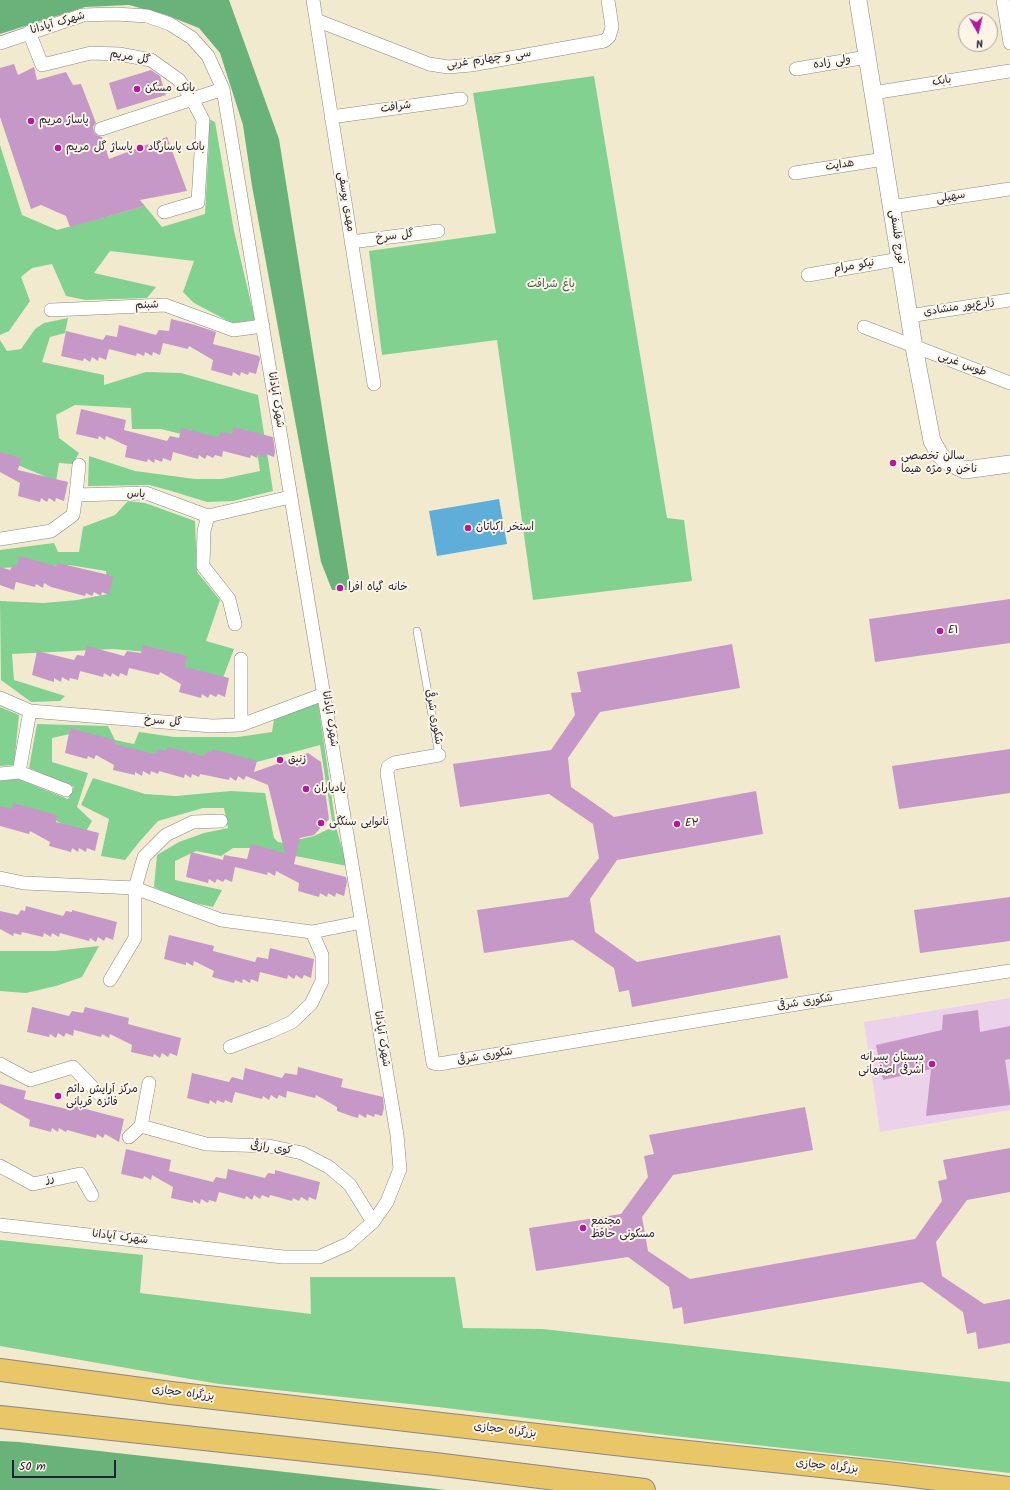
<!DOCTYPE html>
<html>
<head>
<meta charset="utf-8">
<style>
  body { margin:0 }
  #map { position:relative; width:1010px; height:1490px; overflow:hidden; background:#f2eacf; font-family:Kalam,sans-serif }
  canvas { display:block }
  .north { position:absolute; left:958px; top:12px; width:40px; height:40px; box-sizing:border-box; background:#fcf5e5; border:1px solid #a5a1a1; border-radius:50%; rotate:172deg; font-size:11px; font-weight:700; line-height:16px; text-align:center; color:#22223b }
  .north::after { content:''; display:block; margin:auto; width:14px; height:18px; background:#b5179e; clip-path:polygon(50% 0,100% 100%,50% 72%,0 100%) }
  .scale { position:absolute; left:12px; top:1460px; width:104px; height:18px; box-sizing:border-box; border:2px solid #22223b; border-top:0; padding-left:5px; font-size:12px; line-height:14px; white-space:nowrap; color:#22223b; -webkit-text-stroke:3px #fcf5e5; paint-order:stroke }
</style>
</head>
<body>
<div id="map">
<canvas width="1010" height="1490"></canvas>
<div class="north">N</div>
<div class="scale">50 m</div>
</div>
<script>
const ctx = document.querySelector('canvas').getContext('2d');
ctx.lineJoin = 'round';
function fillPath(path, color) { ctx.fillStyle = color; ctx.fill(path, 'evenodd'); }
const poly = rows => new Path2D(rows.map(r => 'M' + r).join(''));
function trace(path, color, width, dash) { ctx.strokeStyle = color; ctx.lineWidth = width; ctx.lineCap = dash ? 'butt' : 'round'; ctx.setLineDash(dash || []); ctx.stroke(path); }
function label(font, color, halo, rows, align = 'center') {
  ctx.font = font + ' Kalam,"Playpen Sans Arabic",sans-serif'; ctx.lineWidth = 4; ctx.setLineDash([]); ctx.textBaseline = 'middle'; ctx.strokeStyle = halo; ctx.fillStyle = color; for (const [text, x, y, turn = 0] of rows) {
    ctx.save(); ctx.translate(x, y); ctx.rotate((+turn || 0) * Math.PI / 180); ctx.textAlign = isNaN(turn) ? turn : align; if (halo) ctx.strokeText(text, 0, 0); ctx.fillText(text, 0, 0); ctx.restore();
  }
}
fillPath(poly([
  [1010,998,1010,1110,880,1132,864,1022]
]), '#ecd1ea');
fillPath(poly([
  [594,76,667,518,684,520,692,581,533,600,497,340,382,355,369,251,496,233,473,93],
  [209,119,215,122,234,231,255,320,232,323,194,303,183,292,194,261,110,251,94,273,156,287,147,298,86,300,66,296,52,264,32,268,21,277,30,301,9,331,0,335,0,145,22,215,57,230,145,206,162,227,205,214,209,140],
  [68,318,65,333,50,337,42,362,104,375,104,385,146,372,181,373,258,395,273,491,233,501,207,502,168,490,149,485,88,486,89,456,135,471,195,479,222,479,260,471,255,439,214,442,161,429,132,429,131,408,75,405,56,415,59,438,79,453,73,464,59,463,56,481,20,466,0,461,0,340,7,351,21,349,35,329,44,323],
  [128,501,145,503,195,521,197,572,220,600,206,641,234,649,221,683,148,652,113,649,12,654,14,680,65,696,60,701,31,702,1,680,0,601,44,603,77,600,108,594,106,571,69,565,0,568,0,550,54,543,58,552,79,552,83,527,115,515],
  [318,702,336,827,347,866,254,848,233,848,221,856,196,851,175,861,175,880,222,890,213,907,185,901,154,887,157,855,179,842,204,833,228,828,224,808,203,808,158,821,140,841,125,860,101,856,109,819,81,805,93,778,145,794,176,796,231,791,265,793,274,838,278,842,284,843,314,836,333,827,320,745,257,762,223,756,138,759,70,734,52,738,52,762,88,773,77,807,92,821,82,838,44,812,0,811,0,781,18,779,68,799,74,787,29,768,37,724,108,726,115,740,134,744,139,732,174,737,238,737,272,732,274,720],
  [0,707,19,715,14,765,0,766],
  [99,946,82,977,56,986,26,993,0,991,0,951,55,951],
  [0,1240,143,1255,140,1293,311,1314,310,1277,455,1277,463,1328,543,1329,1010,1382,1010,1473,665,1435,438,1407,219,1384,0,1346]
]), '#82d191');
fillPath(poly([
  [0,0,229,0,279,139,351,590,332,590,321,562,252,186,243,125,220,53,199,28,166,15,129,5,85,7,0,34],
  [0,1441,19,1442,446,1490,0,1490]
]), '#69b37b');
fillPath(poly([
  [499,499,507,544,437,556,429,511]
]), '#5faed9');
fillPath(poly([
  [14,64,18,75,34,67,37,80,66,72,73,85,81,84,96,123,93,127,94,132,96,135,102,137,109,159,167,137,187,191,140,200,145,206,70,227,66,216,41,205,31,209,0,117,0,68],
  [151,70,160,76,166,95,117,110,109,83],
  [171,319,195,325,216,332,213,344,259,356,260,359,256,374,249,372,248,375,241,372,240,376,233,372,232,376,211,370,213,360,189,346,188,349,163,343,160,355,153,352,152,356,145,352,144,356,137,353,136,356,109,349,106,360,99,357,98,361,92,357,90,362,84,358,83,361,61,356,66,331,103,340,106,335,117,337,119,325,156,335,159,330,169,331],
  [81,409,126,420,124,430,167,441,170,436,179,438,181,428,218,437,221,432,232,434,233,427,273,437,275,451,274,457,266,454,265,458,258,454,257,458,251,455,250,458,223,451,222,457,215,455,213,458,207,455,205,459,199,455,198,459,173,452,171,461,163,458,162,462,155,459,154,463,148,459,147,462,125,457,127,446,106,436,105,440,99,436,98,439,76,434],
  [0,452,21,458,18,470,68,482,64,501,56,498,55,502,49,498,47,502,41,498,40,502,18,496,20,483,0,472],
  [19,556,56,566,58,563,113,576,109,595,102,592,101,596,94,592,92,596,86,593,85,596,51,587,44,583,43,588,36,584,35,587,16,582,14,590,0,585,0,567,10,570,13,565,17,566],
  [1010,599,1010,643,875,662,869,619],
  [732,644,740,688,600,712,568,758,571,787,614,817,756,791,763,834,617,860,590,899,595,932,637,962,780,935,788,978,632,1007,629,990,619,992,614,968,573,940,484,953,477,910,568,897,599,858,593,824,549,794,460,807,453,764,551,750,575,715,571,693,581,692,577,672],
  [143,645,187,656,185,667,229,678,225,697,218,694,216,697,210,694,208,698,202,694,201,698,179,692,181,684,160,672,159,675,129,668,127,676,120,673,119,677,112,673,111,677,104,673,103,677,80,671,78,680,70,678,69,681,62,677,61,682,54,678,54,682,32,675,37,651,74,660,77,655,84,656,87,646,124,656,127,651,141,653],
  [70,728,115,740,114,744,155,754,158,749,166,751,167,747,204,756,207,751,212,752,212,749,257,761,254,772,308,753,321,762,329,819,314,835,300,838,294,864,346,877,347,882,344,896,336,893,335,897,328,893,327,897,320,893,319,897,298,891,299,883,276,871,275,876,268,872,267,875,235,867,232,882,225,879,223,882,217,879,215,883,209,879,208,883,186,877,191,852,223,860,224,855,247,859,251,844,285,853,268,785,246,776,244,780,238,776,236,781,230,777,229,780,200,774,199,777,192,774,191,778,185,774,184,778,159,771,158,774,151,771,150,775,143,771,142,776,135,772,135,775,113,770,114,765,96,755,94,759,88,756,87,759,65,753],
  [1010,749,1010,793,899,809,892,766],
  [13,803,57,815,56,822,99,833,95,851,87,848,86,852,79,848,78,852,72,848,71,852,49,846,50,842,30,831,29,834,0,826,0,806,12,809],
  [1010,897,1010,941,920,953,914,910],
  [26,906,63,916,66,911,72,912,72,910,117,922,113,940,106,937,104,941,98,937,96,942,90,938,89,941,60,933,59,937,52,933,51,937,44,933,43,937,22,932,21,935,14,933,13,936,0,929,0,911,18,915,21,910,25,911],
  [169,935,214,946,213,951,255,962,257,957,268,959,270,948,314,959,311,978,304,975,302,979,296,975,294,979,288,975,287,979,260,972,258,982,251,979,250,983,243,979,242,983,235,980,234,983,212,977,214,971,194,961,193,966,186,962,186,965,164,959],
  [32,1007,69,1016,72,1011,83,1013,85,1007,129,1018,128,1024,181,1038,177,1056,170,1053,168,1057,162,1053,160,1058,154,1054,153,1057,131,1052,132,1045,110,1034,109,1038,102,1034,101,1037,74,1030,73,1036,66,1033,64,1037,58,1033,56,1038,50,1034,49,1037,27,1032],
  [978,1010,980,1032,1010,1026,1010,1059,1005,1060,1010,1094,1010,1105,926,1116,931,1069,883,1080,876,1045,942,1030,943,1015],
  [298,1067,343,1079,341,1087,383,1097,384,1108,382,1116,375,1114,374,1117,367,1114,366,1118,359,1114,358,1118,351,1116,337,1111,337,1107,316,1095,315,1098,287,1091,286,1098,279,1095,277,1099,271,1095,269,1100,263,1096,262,1099,235,1092,232,1103,225,1100,224,1103,217,1100,216,1104,210,1100,209,1104,187,1098,192,1073,229,1082,232,1077,243,1080,245,1068,282,1078,285,1073,297,1075],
  [0,1084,26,1091,24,1099,71,1110,74,1106,124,1119,119,1142,105,1134,103,1138,97,1134,96,1138,67,1130,66,1132,59,1128,58,1132,52,1128,51,1132,29,1126,30,1120,0,1103],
  [805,1107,813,1150,673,1175,642,1217,648,1251,690,1279,915,1239,942,1201,938,1181,947,1179,943,1160,1010,1148,1010,1192,967,1200,936,1242,942,1276,984,1304,1010,1299,1010,1343,978,1349,976,1332,967,1334,963,1312,922,1282,684,1324,682,1307,673,1309,669,1287,628,1257,536,1271,529,1228,621,1214,648,1177,644,1156,654,1154,649,1135],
  [126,1149,171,1160,169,1171,213,1182,216,1177,226,1179,228,1169,265,1178,268,1173,275,1174,275,1170,320,1182,316,1200,309,1197,308,1201,301,1197,299,1201,293,1198,292,1201,270,1195,269,1198,262,1195,260,1199,254,1195,252,1200,246,1196,245,1199,219,1192,216,1202,209,1200,208,1203,201,1199,200,1204,193,1200,193,1203,171,1198,173,1187,152,1175,151,1180,144,1176,143,1179,121,1174]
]), '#c698c8');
const service = poly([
  [417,631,439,755]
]);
const minor = poly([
  [313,0,374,384],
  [1003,0,1010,43],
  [316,20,429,64,448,67,471,65,604,41,609,37,612,27,608,0],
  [29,32,42,65,91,53,119,54,151,60,179,80,192,99,203,120,198,202,164,212],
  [0,43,83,15,116,14,147,16,170,24,192,38,208,56,223,89,397,1135,400,1169,387,1202,373,1222,348,1244,319,1257,283,1257,0,1225],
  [796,69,867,57],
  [873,93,1010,71],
  [331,117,461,99],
  [101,129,223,89],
  [795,173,884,159],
  [891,207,1010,189],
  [351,242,438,231],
  [808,275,900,259],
  [51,310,165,305,233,330,263,326],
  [909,316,1010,300],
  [864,327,1010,383],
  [76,495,79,465],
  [208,516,204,531,203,566,229,599,235,624],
  [0,539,51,531,73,515,76,495,146,493,208,516,290,497],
  [241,659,241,725],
  [0,698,30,711,212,726,241,725,324,694],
  [439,755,394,763,388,767,387,773,433,1063,439,1064,821,1000,1010,971],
  [19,772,30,711],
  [0,774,19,772,66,790],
  [0,878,24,883,135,888,221,920,312,932,322,955,322,981,311,1004,292,1022,270,1032,230,1047],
  [312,932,362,922],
  [110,980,135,938,135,888,144,857,166,835,193,822,221,821],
  [0,1064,30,1080,73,1067,100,1095],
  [141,1126,206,1144,269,1146,302,1153,329,1167,350,1185,373,1222],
  [129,1137,141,1126,149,1083],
  [0,1166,33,1184,80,1174,92,1195]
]);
const tertiary = poly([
  [858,0,914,347,932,441,940,455,945,460,958,467,965,470,1010,464]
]);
const trunk = poly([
  [0,1370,171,1393,659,1449,888,1473,1010,1488],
  [0,1417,435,1464,644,1490]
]);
trace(service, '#8a8685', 8);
trace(minor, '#8a8685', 14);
trace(tertiary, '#8a8685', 18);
trace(trunk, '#8a8685', 24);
trace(service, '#fff', 7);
trace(minor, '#fff', 13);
trace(tertiary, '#fff', 17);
trace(trunk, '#e9c769', 22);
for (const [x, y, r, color] of [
  [137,89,4,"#b5179e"],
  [31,121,4,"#b5179e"],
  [58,148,4,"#b5179e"],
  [140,148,4,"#b5179e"],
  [893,463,4,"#b5179e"],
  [468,528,4,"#b5179e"],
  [340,588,4,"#b5179e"],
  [940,631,4,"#b5179e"],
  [280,760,4,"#b5179e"],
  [306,789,4,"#b5179e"],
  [321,823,4,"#b5179e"],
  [677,824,4,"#b5179e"],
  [932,1064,4,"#b5179e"],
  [58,1096,4,"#b5179e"],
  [583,1228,4,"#b5179e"]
]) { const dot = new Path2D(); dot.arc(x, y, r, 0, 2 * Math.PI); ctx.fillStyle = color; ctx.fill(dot); trace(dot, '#fcf5e5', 1.5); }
label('11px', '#22223b', '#fcf5e5', [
  ["شهرک آپادانا",58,24,-16],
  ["گل مریم",130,58,10],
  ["سی و چهارم غربی",489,60,-8],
  ["ولی زاده",832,63,-10],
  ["بابک",942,82,-9],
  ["شرافت",396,108,-8],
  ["هدایت",840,166,-9],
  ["سهیلی",951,198,-9],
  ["مهدی یوسفی",345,202,81],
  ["گل سرخ",395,237,-7],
  ["تورج فلسفی",896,237,81],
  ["نیکو مرام",854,267,-10],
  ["شبنم",147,306,-2],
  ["زارع‌پور منشادی",959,308,-9],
  ["طوس غربی",962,365,21],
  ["شهرک آپادانا",275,400,81],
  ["یاس",136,495,2],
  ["شکوری شرقی",433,717,80],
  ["شهرک آپادانا",329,719,81],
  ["گل سرخ",163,722,5],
  ["شکوری شرقی",805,1003,-9],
  ["شهرک آپادانا",381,1039,81],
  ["شکوری شرقی",485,1057,-10],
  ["کوی رازقی",271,1149,8],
  ["رز",50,1180,-12],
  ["شهرک آپادانا",120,1238,7],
  ["بزرگراه حجازی",183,1394,7],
  ["بزرگراه حجازی",505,1431,7],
  ["بزرگراه حجازی",827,1467,6]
]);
label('11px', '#22223b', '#fcf5e5', [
  ["بانک مسکن",145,89],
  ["پاساژ مریم",39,121],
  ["پاساژ گل مریم",66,148],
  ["بانک پاسارگاد",148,148],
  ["سالن تخصصی",901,457],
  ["ناخن و مژه هیما",901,470],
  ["استخر اکباتان",476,528],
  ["خانه گیاه افرا",348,588],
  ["E۱",948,631],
  ["زنبق",288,760],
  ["یادیاران",314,789],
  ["نانوایی سنکگی",329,823],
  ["E۲",685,824],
  ["دبستان پسرانه",924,1058,"right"],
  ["اشرفی اصفهانی",924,1071,"right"],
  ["مرکز آرایش دائم",66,1090],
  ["فائزه قربانی",66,1103],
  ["مجتمع",591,1222],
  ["مسکونی حافظ",591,1235]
], 'left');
label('11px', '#3f5755', '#fcf5e5', [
  ["باغ شرافت",551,285]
]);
</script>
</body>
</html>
